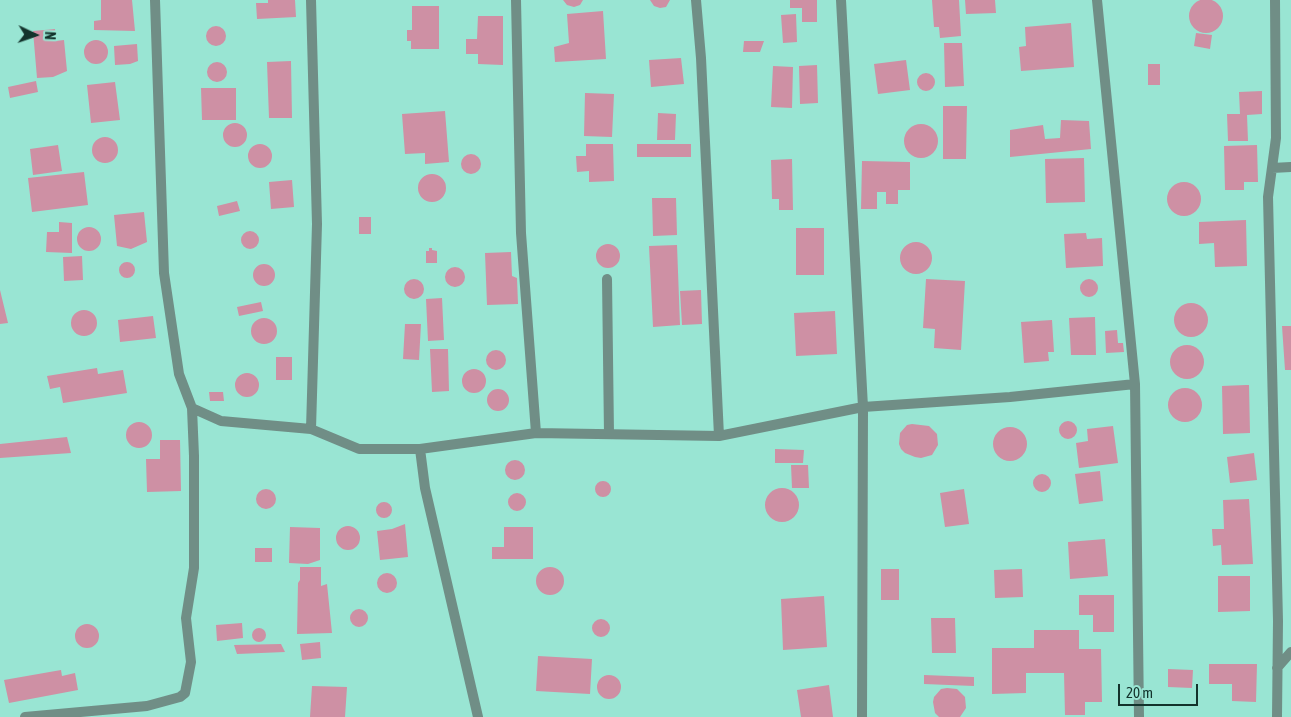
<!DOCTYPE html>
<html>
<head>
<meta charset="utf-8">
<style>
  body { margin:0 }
  #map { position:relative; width:1291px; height:717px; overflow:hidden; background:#99e5d3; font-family:"Asap Condensed",sans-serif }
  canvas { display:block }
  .north { position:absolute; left:10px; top:10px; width:50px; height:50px; -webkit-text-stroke:4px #99e5d3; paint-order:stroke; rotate:93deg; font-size:14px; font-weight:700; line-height:20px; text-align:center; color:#13332c }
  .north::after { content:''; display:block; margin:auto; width:18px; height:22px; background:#13332c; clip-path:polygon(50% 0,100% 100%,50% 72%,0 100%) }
  .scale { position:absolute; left:1118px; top:684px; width:80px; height:22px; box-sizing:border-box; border:2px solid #13332c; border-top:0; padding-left:6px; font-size:15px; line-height:18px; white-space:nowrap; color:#13332c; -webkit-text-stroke:4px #99e5d3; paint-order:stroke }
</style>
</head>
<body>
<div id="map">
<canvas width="1291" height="717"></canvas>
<div class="north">N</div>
<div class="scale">20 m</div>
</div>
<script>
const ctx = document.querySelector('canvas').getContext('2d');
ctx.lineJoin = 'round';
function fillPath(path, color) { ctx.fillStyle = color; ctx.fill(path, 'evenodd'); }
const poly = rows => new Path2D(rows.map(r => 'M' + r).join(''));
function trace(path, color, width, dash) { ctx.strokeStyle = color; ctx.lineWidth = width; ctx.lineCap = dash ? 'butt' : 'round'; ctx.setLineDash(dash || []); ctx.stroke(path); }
fillPath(poly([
  '1189 16a17 17 0 1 1 34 0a17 17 0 1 1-34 0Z',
  [101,0,132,0,135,31,94,30,94,21,101,20],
  [268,0,295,0,296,17,257,19,256,3,268,3],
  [563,0,583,0,580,5,574,7,567,5],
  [650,0,670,0,666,7,660,8,654,6],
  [790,0,817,0,817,22,802,22,802,8,790,8],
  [932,0,959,0,961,36,940,38,939,27,934,27],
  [965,0,995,0,996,13,966,14],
  [412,6,439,6,439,49,411,49,411,41,407,41,407,30,412,30],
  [603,11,606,59,555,62,554,47,569,43,567,14],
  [796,14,797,42,783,43,781,15],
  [478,16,503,16,503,65,478,64,478,54,466,54,466,39,477,39],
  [1071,23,1074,67,1021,71,1019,47,1026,46,1025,27],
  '206 36a10 10 0 1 1 20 0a10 10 0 1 1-20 0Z',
  [55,29,56,41,64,40,67,71,53,77,37,78,33,31],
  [1196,33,1212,35,1210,49,1194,46],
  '84 52a12 12 0 1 1 24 0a12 12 0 1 1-24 0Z',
  [744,41,764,41,760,52,743,52],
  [944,43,962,43,964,86,945,87],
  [137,44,138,61,130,64,115,65,114,46],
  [681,58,684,84,651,87,649,60],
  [906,60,910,90,878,94,874,64],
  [291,61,292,118,269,118,267,62],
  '207 72a10 10 0 1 1 20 0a10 10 0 1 1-20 0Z',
  [1148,64,1160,64,1160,85,1148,85],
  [817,65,818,103,800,104,799,66],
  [773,66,793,67,792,108,771,107],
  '917 82a9 9 0 1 1 18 0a9 9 0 1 1-18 0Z',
  [36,81,38,92,10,98,8,87],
  [115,82,120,120,91,123,87,85],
  [201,88,236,88,236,120,202,120],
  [1262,91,1262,114,1247,115,1248,141,1228,141,1227,114,1240,114,1239,92],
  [585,93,614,94,612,137,584,136],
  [943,106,967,106,966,159,943,159],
  [445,111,449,162,425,164,425,153,405,154,402,114],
  [658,113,676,114,675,140,657,140],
  [1061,120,1089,121,1091,149,1010,157,1010,130,1043,125,1045,139,1060,138],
  '223 135a12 12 0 1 1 24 0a12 12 0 1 1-24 0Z',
  '904 141a17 17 0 1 1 34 0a17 17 0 1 1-34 0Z',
  '92 150a13 13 0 1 1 26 0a13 13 0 1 1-26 0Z',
  [586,144,613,144,614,181,589,182,589,171,577,172,576,156,586,156],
  [637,144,691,144,691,157,637,157],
  '248 156a12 12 0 1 1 24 0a12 12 0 1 1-24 0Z',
  [58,145,62,171,33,175,30,149],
  [1257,145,1258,182,1244,182,1244,190,1225,190,1224,146],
  '461 164a10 10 0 1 1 20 0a10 10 0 1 1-20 0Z',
  [1084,158,1085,202,1046,203,1045,159],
  [792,159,793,210,779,210,779,199,772,199,771,160],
  [862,161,910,162,910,190,898,190,898,204,886,204,886,192,877,192,877,209,861,209],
  [84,172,88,205,32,212,28,178],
  '418 188a14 14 0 1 1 28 0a14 14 0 1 1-28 0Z',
  [292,180,294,207,271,209,269,182],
  '1167 199a17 17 0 1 1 34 0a17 17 0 1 1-34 0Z',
  [652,198,676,198,677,235,653,236],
  [237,201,240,211,219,216,217,206],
  [144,212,147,242,131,249,117,246,114,215],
  [359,217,371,217,371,234,359,234],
  [1246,220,1247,266,1215,267,1214,243,1199,244,1199,222],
  [59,222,72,223,72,253,46,252,47,232,59,232],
  '77 239a12 12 0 1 1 24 0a12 12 0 1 1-24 0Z',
  [796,228,824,228,824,275,796,275],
  '241 240a9 9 0 1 1 18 0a9 9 0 1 1-18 0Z',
  [1086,233,1087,239,1102,238,1103,266,1066,268,1064,234],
  '900 258a16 16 0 1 1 32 0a16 16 0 1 1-32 0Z',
  '596 256a12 12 0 1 1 24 0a12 12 0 1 1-24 0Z',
  [677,245,680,325,653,327,649,246],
  [429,248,432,248,432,250,437,251,437,263,426,263,426,251,429,251],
  [511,252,512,276,517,278,518,304,487,305,485,253],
  [82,256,83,280,64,281,63,257],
  '119 270a8 8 0 1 1 16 0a8 8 0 1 1-16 0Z',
  '253 275a11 11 0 1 1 22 0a11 11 0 1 1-22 0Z',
  '445 277a10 10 0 1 1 20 0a10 10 0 1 1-20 0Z',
  '404 289a10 10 0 1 1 20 0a10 10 0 1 1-20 0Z',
  '1080 288a9 9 0 1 1 18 0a9 9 0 1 1-18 0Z',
  [926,279,965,281,961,350,934,348,935,329,923,328],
  [0,290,8,323,0,324],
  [701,290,702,324,682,325,680,291],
  [442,298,444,340,428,341,426,299],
  [261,302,263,311,239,316,237,307],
  '1174 320a17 17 0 1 1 34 0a17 17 0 1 1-34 0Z',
  '71 323a13 13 0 1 1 26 0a13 13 0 1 1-26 0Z',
  [835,311,837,354,796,356,794,313],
  [153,316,156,338,120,342,118,320],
  [1095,317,1096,355,1071,355,1069,318],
  '251 331a13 13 0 1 1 26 0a13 13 0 1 1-26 0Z',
  [1052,320,1054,352,1048,352,1049,361,1024,363,1021,322],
  [405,324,421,324,419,360,403,359],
  [1282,326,1291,326,1291,370,1285,370],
  [1117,330,1118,343,1123,343,1124,352,1106,353,1105,331],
  '1170 362a17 17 0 1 1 34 0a17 17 0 1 1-34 0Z',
  [430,349,448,349,449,391,432,392],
  '486 360a10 10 0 1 1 20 0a10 10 0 1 1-20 0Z',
  [276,357,292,357,292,380,276,380],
  [97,368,98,374,123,370,127,393,63,403,60,387,50,389,47,376],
  '462 381a12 12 0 1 1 24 0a12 12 0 1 1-24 0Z',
  '235 385a12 12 0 1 1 24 0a12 12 0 1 1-24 0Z',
  [1246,385,1249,385,1250,433,1223,434,1222,386],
  '1168 405a17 17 0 1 1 34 0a17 17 0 1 1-34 0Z',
  '487 400a11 11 0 1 1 22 0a11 11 0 1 1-22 0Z',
  [209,392,223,392,224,401,210,401],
  '1059 430a9 9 0 1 1 18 0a9 9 0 1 1-18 0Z',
  '126 435a13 13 0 1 1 26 0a13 13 0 1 1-26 0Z',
  [912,424,929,426,937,434,938,445,932,455,921,458,915,457,905,453,901,449,899,444,900,433,907,425],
  [1113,426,1118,463,1079,468,1076,443,1088,441,1087,429],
  '993 444a17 17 0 1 1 34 0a17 17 0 1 1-34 0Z',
  [67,437,71,453,0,458,0,444],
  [160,440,180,440,181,491,147,492,146,459,160,459],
  [775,449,804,450,803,463,775,463],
  [1254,453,1257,480,1230,483,1227,457],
  '505 470a10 10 0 1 1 20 0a10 10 0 1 1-20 0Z',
  [791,465,808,465,809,488,792,488],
  [1100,471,1103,501,1079,504,1075,474],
  '1033 483a9 9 0 1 1 18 0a9 9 0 1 1-18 0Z',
  '595 489a8 8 0 1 1 16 0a8 8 0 1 1-16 0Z',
  '765 505a17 17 0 1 1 34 0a17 17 0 1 1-34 0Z',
  [964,489,969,524,945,527,940,493],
  '256 499a10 10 0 1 1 20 0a10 10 0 1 1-20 0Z',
  '508 502a9 9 0 1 1 18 0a9 9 0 1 1-18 0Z',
  [1249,499,1253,564,1222,565,1221,545,1213,546,1212,529,1224,529,1223,500],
  '376 510a8 8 0 1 1 16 0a8 8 0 1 1-16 0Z',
  [405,524,408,557,380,560,377,531,392,529],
  '336 538a12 12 0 1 1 24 0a12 12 0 1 1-24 0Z',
  [290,527,320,528,320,560,308,564,289,563],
  [504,527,533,527,533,559,492,559,492,547,504,547],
  [1105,539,1108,576,1070,579,1068,542],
  [255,548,272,548,272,562,255,562],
  [300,567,321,567,321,586,327,584,332,633,297,634,298,583,300,580],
  '536 581a14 14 0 1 1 28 0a14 14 0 1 1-28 0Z',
  [881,569,899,569,899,600,881,600],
  [1022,569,1023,597,995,598,994,570],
  '377 583a10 10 0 1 1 20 0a10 10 0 1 1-20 0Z',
  [1218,576,1250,576,1250,611,1218,612],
  [1079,595,1114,595,1114,632,1093,632,1093,615,1079,615],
  [824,596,827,647,783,650,781,599],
  '350 618a9 9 0 1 1 18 0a9 9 0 1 1-18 0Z',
  [931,618,955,618,956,653,932,653],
  '592 628a9 9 0 1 1 18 0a9 9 0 1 1-18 0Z',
  [242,623,243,638,217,641,216,625],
  '75 636a12 12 0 1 1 24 0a12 12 0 1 1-24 0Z',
  '252 635a7 7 0 1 1 14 0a7 7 0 1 1-14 0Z',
  [1034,630,1079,630,1079,649,1101,649,1102,702,1085,702,1085,715,1065,715,1064,673,1026,673,1026,693,992,694,992,648,1034,648],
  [320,642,321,658,302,660,300,644],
  [281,644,285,652,237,654,234,645],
  [538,656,592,659,590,694,536,691],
  [1209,664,1257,664,1256,702,1232,701,1232,684,1209,684],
  [1168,669,1193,670,1192,688,1168,687],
  [61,670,62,676,75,673,78,690,9,703,4,680],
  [924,675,974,677,974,686,924,684],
  '597 687a12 12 0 1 1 24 0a12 12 0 1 1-24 0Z',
  [829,685,833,717,801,717,797,690],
  [312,686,347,687,345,717,310,717],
  [947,688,957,689,965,697,966,708,960,717,939,717,935,713,933,702,934,697,941,689]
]), '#ce90a4');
trace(poly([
  [607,279,609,434]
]), '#708e86', 10);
trace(poly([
  [155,0,164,273,179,374,192,408,221,421,311,429,359,449,420,449,536,433,719,436,863,407,1010,397,1135,384],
  [311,0,317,224,311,429],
  [516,0,521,233,536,433],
  [696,0,701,58,719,436],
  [841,0,863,407,862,717],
  [1097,0,1135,384,1139,717],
  [1275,0,1276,138,1268,197,1278,621,1277,717],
  [1272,168,1291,167],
  [420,449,425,488,478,717],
  [1277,668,1291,652],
  [25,717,147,706,180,697,185,693,191,662,186,618,194,568,194,456,192,408]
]), '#708e86', 10);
</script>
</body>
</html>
